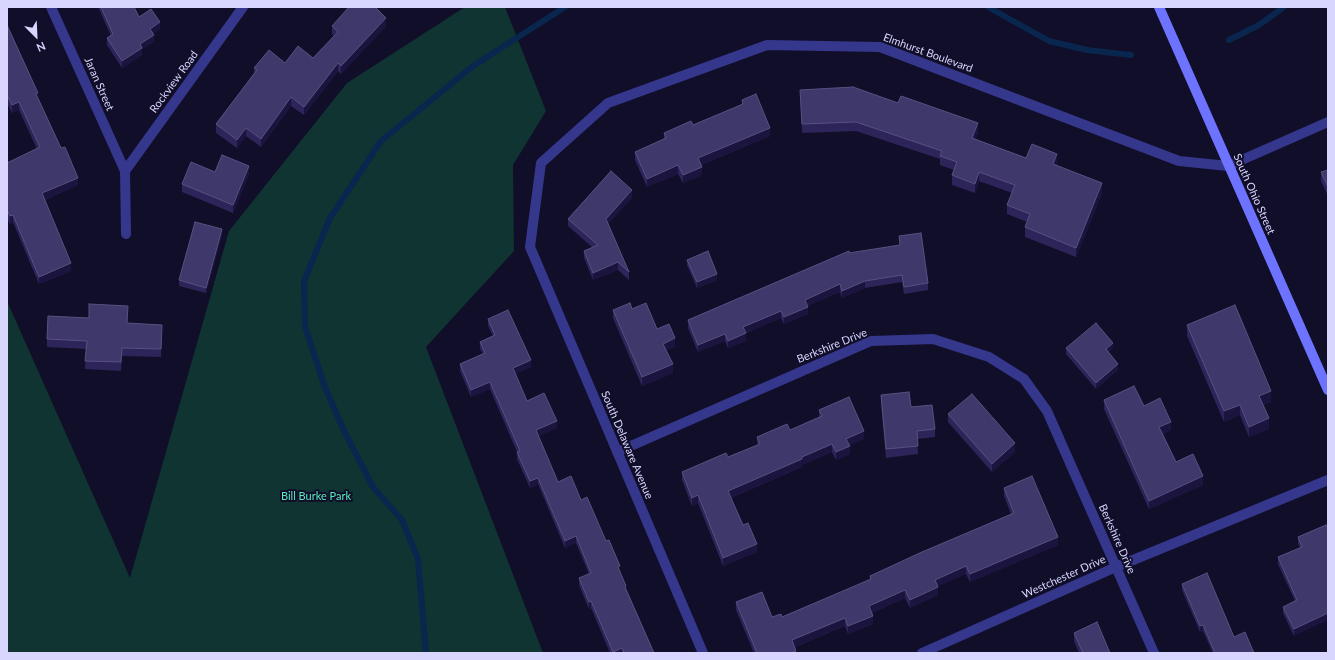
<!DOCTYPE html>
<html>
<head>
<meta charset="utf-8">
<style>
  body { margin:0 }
  #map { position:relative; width:1335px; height:660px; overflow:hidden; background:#110e29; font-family:Lato,sans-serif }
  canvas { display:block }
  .frame { position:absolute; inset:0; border:8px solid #d8d6ff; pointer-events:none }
  .north { position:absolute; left:16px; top:16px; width:40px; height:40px; -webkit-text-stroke:3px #110e29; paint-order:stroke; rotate:156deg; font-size:11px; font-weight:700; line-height:16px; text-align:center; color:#d8d6ff }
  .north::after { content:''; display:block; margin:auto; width:14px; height:18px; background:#d8d6ff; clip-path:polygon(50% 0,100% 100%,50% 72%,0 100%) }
</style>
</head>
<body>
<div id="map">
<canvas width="1335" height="660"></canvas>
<div class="frame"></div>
<div class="north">N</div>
</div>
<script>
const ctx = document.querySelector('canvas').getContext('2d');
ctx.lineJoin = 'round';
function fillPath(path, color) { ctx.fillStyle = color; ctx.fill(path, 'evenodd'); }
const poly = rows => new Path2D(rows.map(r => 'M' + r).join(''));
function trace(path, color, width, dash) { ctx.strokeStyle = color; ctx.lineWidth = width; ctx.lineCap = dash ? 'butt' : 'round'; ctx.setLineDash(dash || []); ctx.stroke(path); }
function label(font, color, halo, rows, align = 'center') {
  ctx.font = font + ' Lato,sans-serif'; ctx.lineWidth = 4; ctx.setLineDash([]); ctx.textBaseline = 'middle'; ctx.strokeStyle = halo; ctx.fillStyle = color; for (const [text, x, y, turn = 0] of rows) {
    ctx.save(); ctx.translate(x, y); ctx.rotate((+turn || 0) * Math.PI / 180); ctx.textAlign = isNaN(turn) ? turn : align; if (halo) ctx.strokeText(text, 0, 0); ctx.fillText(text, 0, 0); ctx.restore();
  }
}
fillPath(poly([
  [465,7,505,7,546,111,513,165,514,251,426,347,543,653,7,653,7,301,130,578,229,231,347,83]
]), '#103431');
trace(poly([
  [988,7,1049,41,1087,50,1131,55],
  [1229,40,1259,25,1284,7],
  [426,653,418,559,402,520,373,487,344,431,324,385,305,326,304,281,330,218,381,141,473,66,565,7]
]), '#08264e', 6);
trace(poly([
  [51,7,125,171,126,234],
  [125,171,243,7],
  [617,452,871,341,933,339,989,357,1024,379,1047,411,1154,653],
  [703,653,530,247,541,163,608,103,767,45,880,47,1179,161,1228,166,1328,122],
  [922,653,1116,567,1328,480]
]), '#35378c', 10);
trace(poly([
  [1159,7,1328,390]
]), '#6d72ff', 10);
fillPath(poly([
  [98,7,134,7,139,17,160,29,153,34,154,42,142,49,142,55,122,68,107,45,107,38,111,36],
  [7,25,38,98,78,185,45,200,71,271,39,284,13,222,10,224,7,218,7,163,37,149,19,110,12,113,7,103],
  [332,26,386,26,341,74,338,71,304,115,291,106,261,147,246,136,237,148,216,133,216,124,254,73,254,68,313,58,334,36,332,34],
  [800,90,978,133,975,139,1026,158,1057,164,1057,165,1102,193,1076,257,1025,237,1025,227,1027,222,1007,214,1007,205,1012,193,979,181,975,193,952,185,952,175,954,170,940,165,940,159,856,131,802,133],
  [742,100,770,136,701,165,702,175,683,183,678,174,647,187,635,160,635,152,664,139,664,133,693,125,742,105],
  [1328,170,1328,196,1321,181,1321,172],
  [215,172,249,174,233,213,182,192,182,184],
  [632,198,608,224,629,272,629,280,618,270,593,280,584,258,584,251,592,247,568,226,568,219],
  [222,235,206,293,179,286,179,280],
  [899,236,928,283,928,290,904,294,902,282,865,288,842,298,840,292,807,306,808,314,784,324,781,318,746,333,746,341,728,348,725,341,698,352,688,328,688,320,849,253,900,245],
  [687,260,717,280,697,288,687,265],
  [632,309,657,329,675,347,666,350,673,373,642,386,613,318,613,310],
  [488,319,531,367,515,374,527,401,557,428,538,436,558,482,581,500,606,541,620,571,626,589,654,653,610,653,591,608,589,609,579,585,579,578,589,574,576,543,565,548,538,484,530,488,517,459,517,452,490,389,471,397,460,371,460,364,483,354,480,349,480,342,493,336,488,326],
  [127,323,162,333,161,357,122,356,121,371,85,369,86,349,47,347,47,339],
  [1187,325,1271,402,1263,405,1269,429,1249,437,1240,415,1224,422,1187,336],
  [1066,348,1113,348,1108,352,1118,370,1096,389,1066,354],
  [881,395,911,407,935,429,935,437,917,439,918,454,886,458,881,403],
  [1104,400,1144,406,1171,430,1163,434,1176,462,1203,485,1149,509,1104,409],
  [819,410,864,439,849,445,850,454,836,460,832,452,802,465,802,467,731,498,743,525,757,552,723,566,698,503,692,506,682,480,682,472,728,457,757,445,757,437,790,430,819,418],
  [948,414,1015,452,992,472,948,422],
  [1004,488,1058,545,970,582,966,574,938,586,938,595,910,608,905,598,872,613,873,624,848,634,845,626,795,647,796,653,754,653,736,610,736,602,772,617,782,617,870,580,870,576,1011,514,1004,496],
  [1326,525,1294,636,1283,613,1283,607,1295,601,1278,564,1278,557,1300,548,1298,544,1298,537],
  [1182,584,1234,637,1254,653,1213,653,1203,631,1200,632,1182,590],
  [1074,633,1110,653,1079,653,1074,641]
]), '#2d2559');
fillPath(poly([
  [386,18,386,26,341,74,341,66],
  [160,22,160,29,150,36,150,29],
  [154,35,154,42,142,49,142,55,122,68,122,61,140,44],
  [338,63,338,71,304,115,304,107],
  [291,97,291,106,261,147,261,139],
  [19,102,19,110,12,113,12,105],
  [978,123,978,133,972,148,972,138],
  [246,128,246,136,237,148,237,140],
  [770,128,770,136,698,166,698,158],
  [1057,154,1057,164,1053,173,1053,164],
  [678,165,678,174,647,187,647,179],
  [249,166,249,174,233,213,233,205],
  [702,167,702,175,683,183,683,175],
  [979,172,979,181,975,193,975,184],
  [78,178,78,185,42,201,42,193],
  [1102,183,1102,193,1076,257,1076,248],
  [632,190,632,198,606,227,606,219],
  [13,215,13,222,10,224,10,216],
  [222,229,222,235,206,293,206,288],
  [618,262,618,270,593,280,593,273],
  [71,263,71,271,39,284,39,277],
  [717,274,717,280,697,288,697,282],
  [865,281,865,288,842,298,842,291],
  [840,284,840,292,805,307,805,300],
  [808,307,808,314,784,324,784,317],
  [781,311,781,318,743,334,743,327],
  [746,333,746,341,728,348,728,341],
  [725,334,725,341,698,352,698,345],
  [675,338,675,347,663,352,663,344],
  [1113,343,1113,348,1106,354,1106,349],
  [531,360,531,367,513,375,513,368],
  [673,364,673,373,642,386,642,377],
  [1118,364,1118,370,1096,389,1096,383],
  [490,382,490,389,471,397,471,390],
  [1271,391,1271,402,1259,407,1259,396],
  [1240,405,1240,415,1224,422,1224,411],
  [1269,418,1269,429,1249,437,1249,427],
  [557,421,557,428,536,437,536,430],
  [1171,422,1171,430,1159,435,1159,427],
  [864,431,864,439,846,447,846,439],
  [1015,443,1015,452,992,472,992,464],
  [832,444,832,452,802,465,802,467,728,499,728,491,802,457],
  [850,446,850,454,836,460,836,452],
  [1203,476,1203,485,1149,509,1149,501],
  [538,478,538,484,530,488,530,481],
  [698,495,698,503,692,506,692,498],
  [576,536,576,543,565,548,565,541],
  [1058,537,1058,545,970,582,970,574],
  [757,544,757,552,723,566,723,558],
  [966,566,966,574,935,588,935,580],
  [938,587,938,595,910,608,910,600],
  [905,590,905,598,869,614,869,606],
  [591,601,591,608,589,609,589,602],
  [1328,613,1328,620,1294,636,1294,629],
  [873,616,873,624,848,634,848,626],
  [845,618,845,626,792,648,792,640],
  [1203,625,1203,631,1200,632,1200,626],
  [622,648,622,653,613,653,613,652],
  [796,651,796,653,790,653]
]), '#1a143e');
const building = poly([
  [101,7,134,7,139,17,151,9,160,22,150,29,154,35,140,44,142,48,122,61,107,38,113,34,101,7],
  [349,7,375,7,386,18,341,66,338,63,304,107,291,97,261,139,246,128,237,140,216,124,257,70,254,68,269,50,285,63,298,46,313,58,338,32,332,26,349,7],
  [7,25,38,93,36,94,61,148,65,147,78,178,42,193,71,263,39,277,13,215,10,216,7,210,7,163,40,147,19,102,12,105,7,95,7,25],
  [853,87,898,103,901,96,978,123,972,138,1026,158,1032,144,1057,154,1053,164,1102,183,1076,248,1025,227,1030,214,1007,205,1015,185,979,172,975,184,952,175,957,162,940,156,942,151,856,122,802,124,800,90,853,87],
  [756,94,770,128,698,158,702,167,683,175,678,165,647,179,635,152,666,138,664,133,691,121,693,125,743,104,742,100,756,94],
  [222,155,249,166,233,205,182,184,191,162,215,172,222,155],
  [1328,170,1328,187,1321,172,1328,170],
  [611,171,632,190,606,219,629,272,618,262,593,273,584,251,598,245,568,219,611,171],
  [195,222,222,229,206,288,179,280,195,222],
  [921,233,928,283,904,287,902,275,865,281,842,291,840,284,805,300,808,307,784,317,781,311,743,327,746,333,728,341,725,334,698,345,688,320,849,251,849,253,900,245,899,236,921,233],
  [708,251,717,274,697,282,687,260,708,251],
  [630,303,632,309,646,303,657,329,669,324,675,338,663,344,673,364,642,377,613,310,630,303],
  [89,304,128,306,127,323,162,325,161,349,122,348,121,362,85,361,87,341,47,339,48,316,89,318,89,304],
  [1235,305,1271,391,1259,396,1269,418,1249,427,1240,405,1224,411,1187,325,1235,305],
  [508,310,531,360,513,368,527,401,544,393,557,421,536,430,558,482,571,476,581,500,587,497,606,541,609,540,620,566,618,567,626,586,625,587,654,653,624,653,622,648,613,652,591,601,589,602,579,578,591,573,576,536,565,541,538,478,530,481,517,452,520,451,490,382,471,390,460,364,485,353,480,342,495,335,488,319,508,310],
  [1096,323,1113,343,1106,349,1118,364,1096,383,1066,348,1096,323],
  [1134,386,1144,406,1160,398,1171,422,1159,427,1176,462,1193,454,1203,476,1149,501,1104,400,1134,386],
  [909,392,911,407,932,405,935,429,917,431,918,446,886,449,881,395,909,392],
  [972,394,1015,443,992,464,948,414,972,394],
  [849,397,864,431,846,439,850,446,836,452,832,444,802,457,802,459,728,491,743,525,748,523,757,544,723,558,698,495,692,498,682,472,726,453,728,457,760,444,757,437,787,424,790,430,822,416,819,410,849,397],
  [1032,476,1058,537,970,574,966,566,935,580,938,587,910,600,905,590,869,606,873,616,848,626,845,618,792,640,796,651,790,653,757,653,736,602,762,592,772,617,781,614,782,617,871,579,870,576,922,552,1014,513,1004,488,1032,476],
  [1326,525,1328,529,1328,613,1294,629,1283,607,1297,600,1278,557,1302,547,1298,537,1326,525],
  [1207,573,1234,637,1245,632,1254,653,1215,653,1203,625,1200,626,1182,584,1207,573],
  [1097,622,1110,653,1083,653,1074,633,1097,622]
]);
fillPath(building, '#3f386a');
trace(building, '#575182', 1);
label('11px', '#d8d6ff', '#110e29', [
  ["Elmhurst Boulevard",928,53,20],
  ["Rockview Road",174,82,-54],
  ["Jaran Street",99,84,66],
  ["South Ohio Street",1254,194,66],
  ["Berkshire Drive",832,346,-22],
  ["South Delaware Avenue",627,445,67],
  ["Berkshire Drive",1117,539,66],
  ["Westchester Drive",1064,577,-24]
]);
label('11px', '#57eabd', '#110e29', [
  ["Bill Burke Park",316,496]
]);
</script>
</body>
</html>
